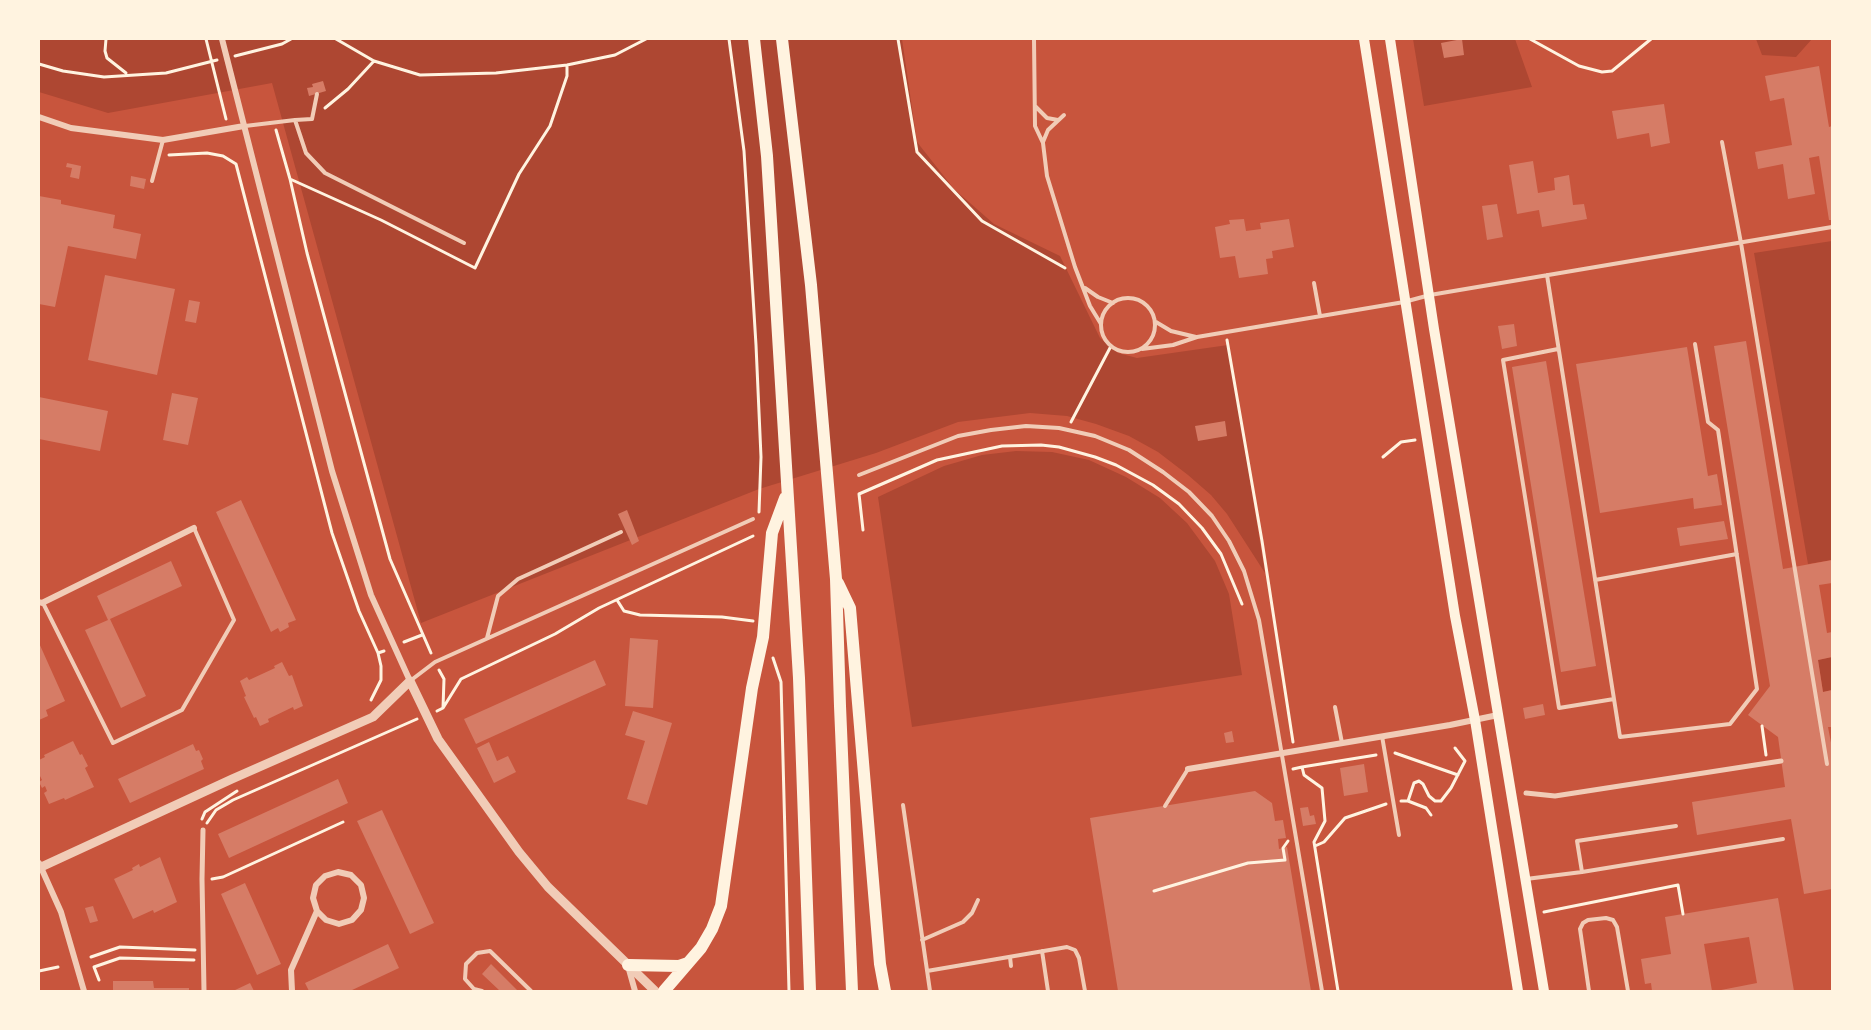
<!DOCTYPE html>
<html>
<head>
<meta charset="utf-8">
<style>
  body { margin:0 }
  #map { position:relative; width:1871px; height:1030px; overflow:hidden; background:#c8553d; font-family:"Sofia Sans Condensed",sans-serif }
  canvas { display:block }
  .frame { position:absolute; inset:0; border:40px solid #fff3e0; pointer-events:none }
</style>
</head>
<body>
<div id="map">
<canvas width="1871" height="1030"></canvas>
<div class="frame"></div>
</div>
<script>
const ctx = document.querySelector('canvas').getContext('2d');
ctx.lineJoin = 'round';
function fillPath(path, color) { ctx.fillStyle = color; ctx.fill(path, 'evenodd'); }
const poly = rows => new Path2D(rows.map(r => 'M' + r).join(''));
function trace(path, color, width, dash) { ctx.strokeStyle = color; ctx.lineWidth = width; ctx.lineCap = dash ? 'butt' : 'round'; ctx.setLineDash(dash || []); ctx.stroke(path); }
fillPath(poly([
  [39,39,902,39,917,142,954,189,994,224,1060,256,1100,338,1118,353,1137,358,1228,345,1265,573,1227,514,1211,495,1188,475,1158,452,1129,436,1096,424,1067,416,1030,413,958,422,876,453,759,489,421,623,272,83,108,113,39,92],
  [1413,39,1515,39,1532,87,1424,106],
  [1756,39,1812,39,1796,57,1762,55],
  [1832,241,1832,560,1808,564,1754,253],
  [1016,451,1052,452,1089,460,1126,477,1160,498,1187,523,1215,561,1229,594,1242,675,912,727,878,497,944,466,982,455],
  [1832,657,1832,690,1823,692,1818,660]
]), '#ae4732');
fillPath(poly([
  [1462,39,1464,55,1444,58,1441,43],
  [1819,66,1829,127,1832,126,1832,220,1829,220,1819,156,1809,158,1815,194,1788,199,1783,164,1758,169,1755,152,1792,145,1784,98,1770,101,1765,76],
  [323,81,326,91,309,96,307,88,313,87,312,84],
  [1664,104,1670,143,1651,147,1649,133,1617,139,1612,111],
  [1533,161,1538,193,1555,190,1554,178,1569,175,1573,205,1584,204,1587,219,1542,227,1539,210,1517,214,1509,165],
  [67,163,81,166,79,179,70,177,72,168,66,167],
  [131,176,146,179,144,189,130,186],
  [39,196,61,200,61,204,115,215,113,228,141,234,136,259,68,246,55,307,39,304],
  [1497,204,1503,237,1487,240,1482,206],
  [1244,219,1246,231,1261,229,1260,223,1289,219,1294,247,1272,251,1273,258,1266,259,1268,274,1239,278,1235,256,1220,258,1215,227,1230,224,1229,220],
  [105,275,175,289,157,375,88,360],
  [189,300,200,302,196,323,185,321],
  [1514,324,1517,346,1502,349,1498,326],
  [1746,341,1783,569,1832,560,1832,583,1819,585,1827,633,1832,632,1832,657,1818,660,1823,692,1832,690,1832,727,1828,727,1832,748,1832,889,1804,894,1791,819,1697,835,1692,802,1785,787,1778,737,1748,715,1770,686,1714,346],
  [1687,347,1708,476,1717,474,1722,505,1694,509,1693,498,1600,513,1576,364],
  [1546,361,1596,666,1561,672,1512,367],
  [172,393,198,398,188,445,163,440],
  [39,397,108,411,100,451,39,439],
  [1225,421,1227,436,1198,441,1195,426],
  [241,500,296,620,288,623,289,627,280,632,278,628,271,632,216,512],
  [627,510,639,541,632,545,618,514],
  [1724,521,1728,539,1680,546,1677,528],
  [171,561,182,586,110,619,146,696,121,708,85,630,108,620,97,596],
  [630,638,658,640,653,708,625,706],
  [39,643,65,701,46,710,48,716,39,720],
  [595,660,606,685,476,744,464,719],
  [282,662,289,676,292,675,303,706,294,710,293,707,268,719,269,722,260,726,256,717,254,718,244,697,246,696,240,681,247,677,249,680,275,668,274,666],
  [1543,704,1545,715,1525,719,1523,708],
  [633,711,672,723,647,805,627,799,645,741,625,735],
  [1232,731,1234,742,1226,743,1224,733],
  [73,741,80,755,82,754,88,766,85,768,94,787,65,800,64,798,49,804,44,793,47,791,45,786,42,788,39,782,42,780,39,774,39,760,45,757,44,755],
  [489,742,497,761,508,756,516,772,494,783,477,748],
  [193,744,196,751,199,750,203,759,201,761,204,769,130,803,118,779],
  [1364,764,1368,792,1344,796,1340,768],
  [338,779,348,803,229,858,218,834],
  [1255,791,1272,803,1275,821,1283,820,1286,838,1278,839,1279,849,1287,847,1311,991,1118,991,1090,818],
  [1308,807,1310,816,1314,815,1316,824,1303,826,1300,808],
  [382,810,434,923,410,934,357,821],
  [160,857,177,902,154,913,153,910,133,919,114,879,133,870,132,868,139,864,140,867],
  [245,883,281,964,257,975,221,894],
  [1778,898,1794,991,1716,991,1757,983,1749,937,1704,944,1712,991,1652,991,1651,983,1645,984,1641,959,1671,954,1665,917],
  [93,906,98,921,90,923,85,908],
  [388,944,399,968,350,991,309,991,305,983],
  [491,964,518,991,500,991,482,974],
  [113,981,153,981,154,988,189,988,189,991,113,991],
  [250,983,254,991,233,991]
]), '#d67c66');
trace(poly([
  [106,39,105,51,107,58,126,73],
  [206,39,226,119],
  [336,39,374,61,420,75,496,73,567,65,615,55,646,39],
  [729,39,744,151,756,345,761,457,759,512],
  [898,39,917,152,982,221,1065,268],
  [1530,39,1579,66,1602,72,1612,71,1651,39],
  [235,56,282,44,291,39],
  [39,64,63,71,104,77,166,73,217,60],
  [325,108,348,89,374,61],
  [276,130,290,179],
  [169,155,207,153,223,156,236,164,332,533,359,611,378,653],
  [1227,340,1262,541,1293,742],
  [1071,422,1111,346],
  [1383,457,1401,442,1415,440],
  [863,530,859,494,937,460,1002,446,1041,445,1059,447,1095,457,1116,465,1153,485,1179,504,1202,528,1221,554,1242,604],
  [617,600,624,611,640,615,722,617,753,621],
  [404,642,422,635],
  [431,653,390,559,307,253,290,179,381,220,475,268,519,174,550,126,567,76,567,65],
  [773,658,781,682,789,991],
  [439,670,444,679,443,708],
  [371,700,381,680,381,666,378,653,384,651],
  [437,711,443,708,461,679,555,634,599,608,753,536],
  [1762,726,1766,755],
  [1395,753,1458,775],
  [1302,767,1376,755],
  [1293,769,1302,767,1304,775,1322,788,1325,821,1314,842,1338,991],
  [1401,801,1408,801,1414,783,1419,781,1423,784,1429,796,1435,801,1441,801,1451,788,1465,761,1455,748],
  [1408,801,1426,808,1431,815],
  [202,819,205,812,237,791],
  [207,823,216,810,233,800,417,719],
  [1315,846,1324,842,1345,818,1386,804],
  [212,879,223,877,343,822],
  [1154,891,1248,863,1285,860,1283,848,1288,841],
  [1544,912,1678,885,1683,914],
  [91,957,120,947,195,950],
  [39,971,58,967],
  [99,980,94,967,120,958,194,960]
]), '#fff3e0', 3);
trace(poly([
  [1034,39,1035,126,1043,143,1047,176,1075,267,1090,306,1101,324],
  [1035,106,1047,118,1058,120],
  [295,120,312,119,317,94],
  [245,126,295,120,306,153,325,173,464,243],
  [1043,142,1048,130,1064,115],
  [1722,142,1741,243,1827,764],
  [152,181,163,140],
  [1547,275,1620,737,1730,724,1757,689,1718,430,1708,422,1695,344],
  [1314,283,1320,316],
  [1085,288,1098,297,1113,303],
  '1101 325a27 27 0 1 1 54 0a27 27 0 1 1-54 0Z',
  [1156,322,1171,331,1196,337],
  [1142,349,1173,345,1197,337,1404,302,1430,295,1832,227],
  [1558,349,1503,360,1559,708,1614,699],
  [859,475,958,436,991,430,1026,426,1059,428,1095,436,1129,450,1163,472,1189,492,1212,516,1229,541,1244,571,1259,620,1322,991],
  [1595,580,1737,554],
  [43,603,113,743,182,710,234,620,194,528],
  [487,638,498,596,518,579,621,532],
  [410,681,435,662,753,519],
  [1335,707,1342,743],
  [1382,736,1399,835],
  [903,805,930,991],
  [1165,806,1188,769],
  [1582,872,1783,839],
  [1526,879,1582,872,1577,841,1676,826],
  [922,940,963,922,972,913,978,900],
  [1042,951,1048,991],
  [1010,957,1011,966],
  [927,971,1067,947,1075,950,1079,958,1085,991],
  [482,991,474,989,465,979,466,964,477,953,490,951,531,991],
  [1589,991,1580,929,1583,923,1588,920,1606,918,1613,920,1617,927,1628,991]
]), '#f1ccb7', 4);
trace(poly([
  [1526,793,1555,796,1781,761],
  [203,830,202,879,204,991]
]), '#f1ccb7', 5);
trace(poly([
  [222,39,332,471,371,595,410,681],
  [39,117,71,128,163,140,244,126],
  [39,602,42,603,194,528],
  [1188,769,1450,725,1498,715],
  [39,863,61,912,84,991],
  [628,966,635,991],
  [292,991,291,970,317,911,313,898,316,885,325,876,338,872,351,875,361,885,364,898,361,910,352,920,339,924,326,920,317,911]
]), '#f1ccb7', 6);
trace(poly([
  [39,868,232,779,373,717,410,681,438,739,519,852,548,887,655,991]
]), '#f1ccb7', 9);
trace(poly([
  [1364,39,1455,616,1475,720,1518,991],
  [1390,39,1434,329,1544,991]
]), '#fff3e0', 10);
trace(poly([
  [754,39,767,156,799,678,810,991],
  [782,39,811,285,836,579,840,706,852,991],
  [838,583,850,608,880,964,885,991],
  [628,965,679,966,688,963],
  [664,991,701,948,712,929,721,906,752,688,763,637,772,533,785,498]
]), '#fff3e0', 12);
</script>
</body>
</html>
